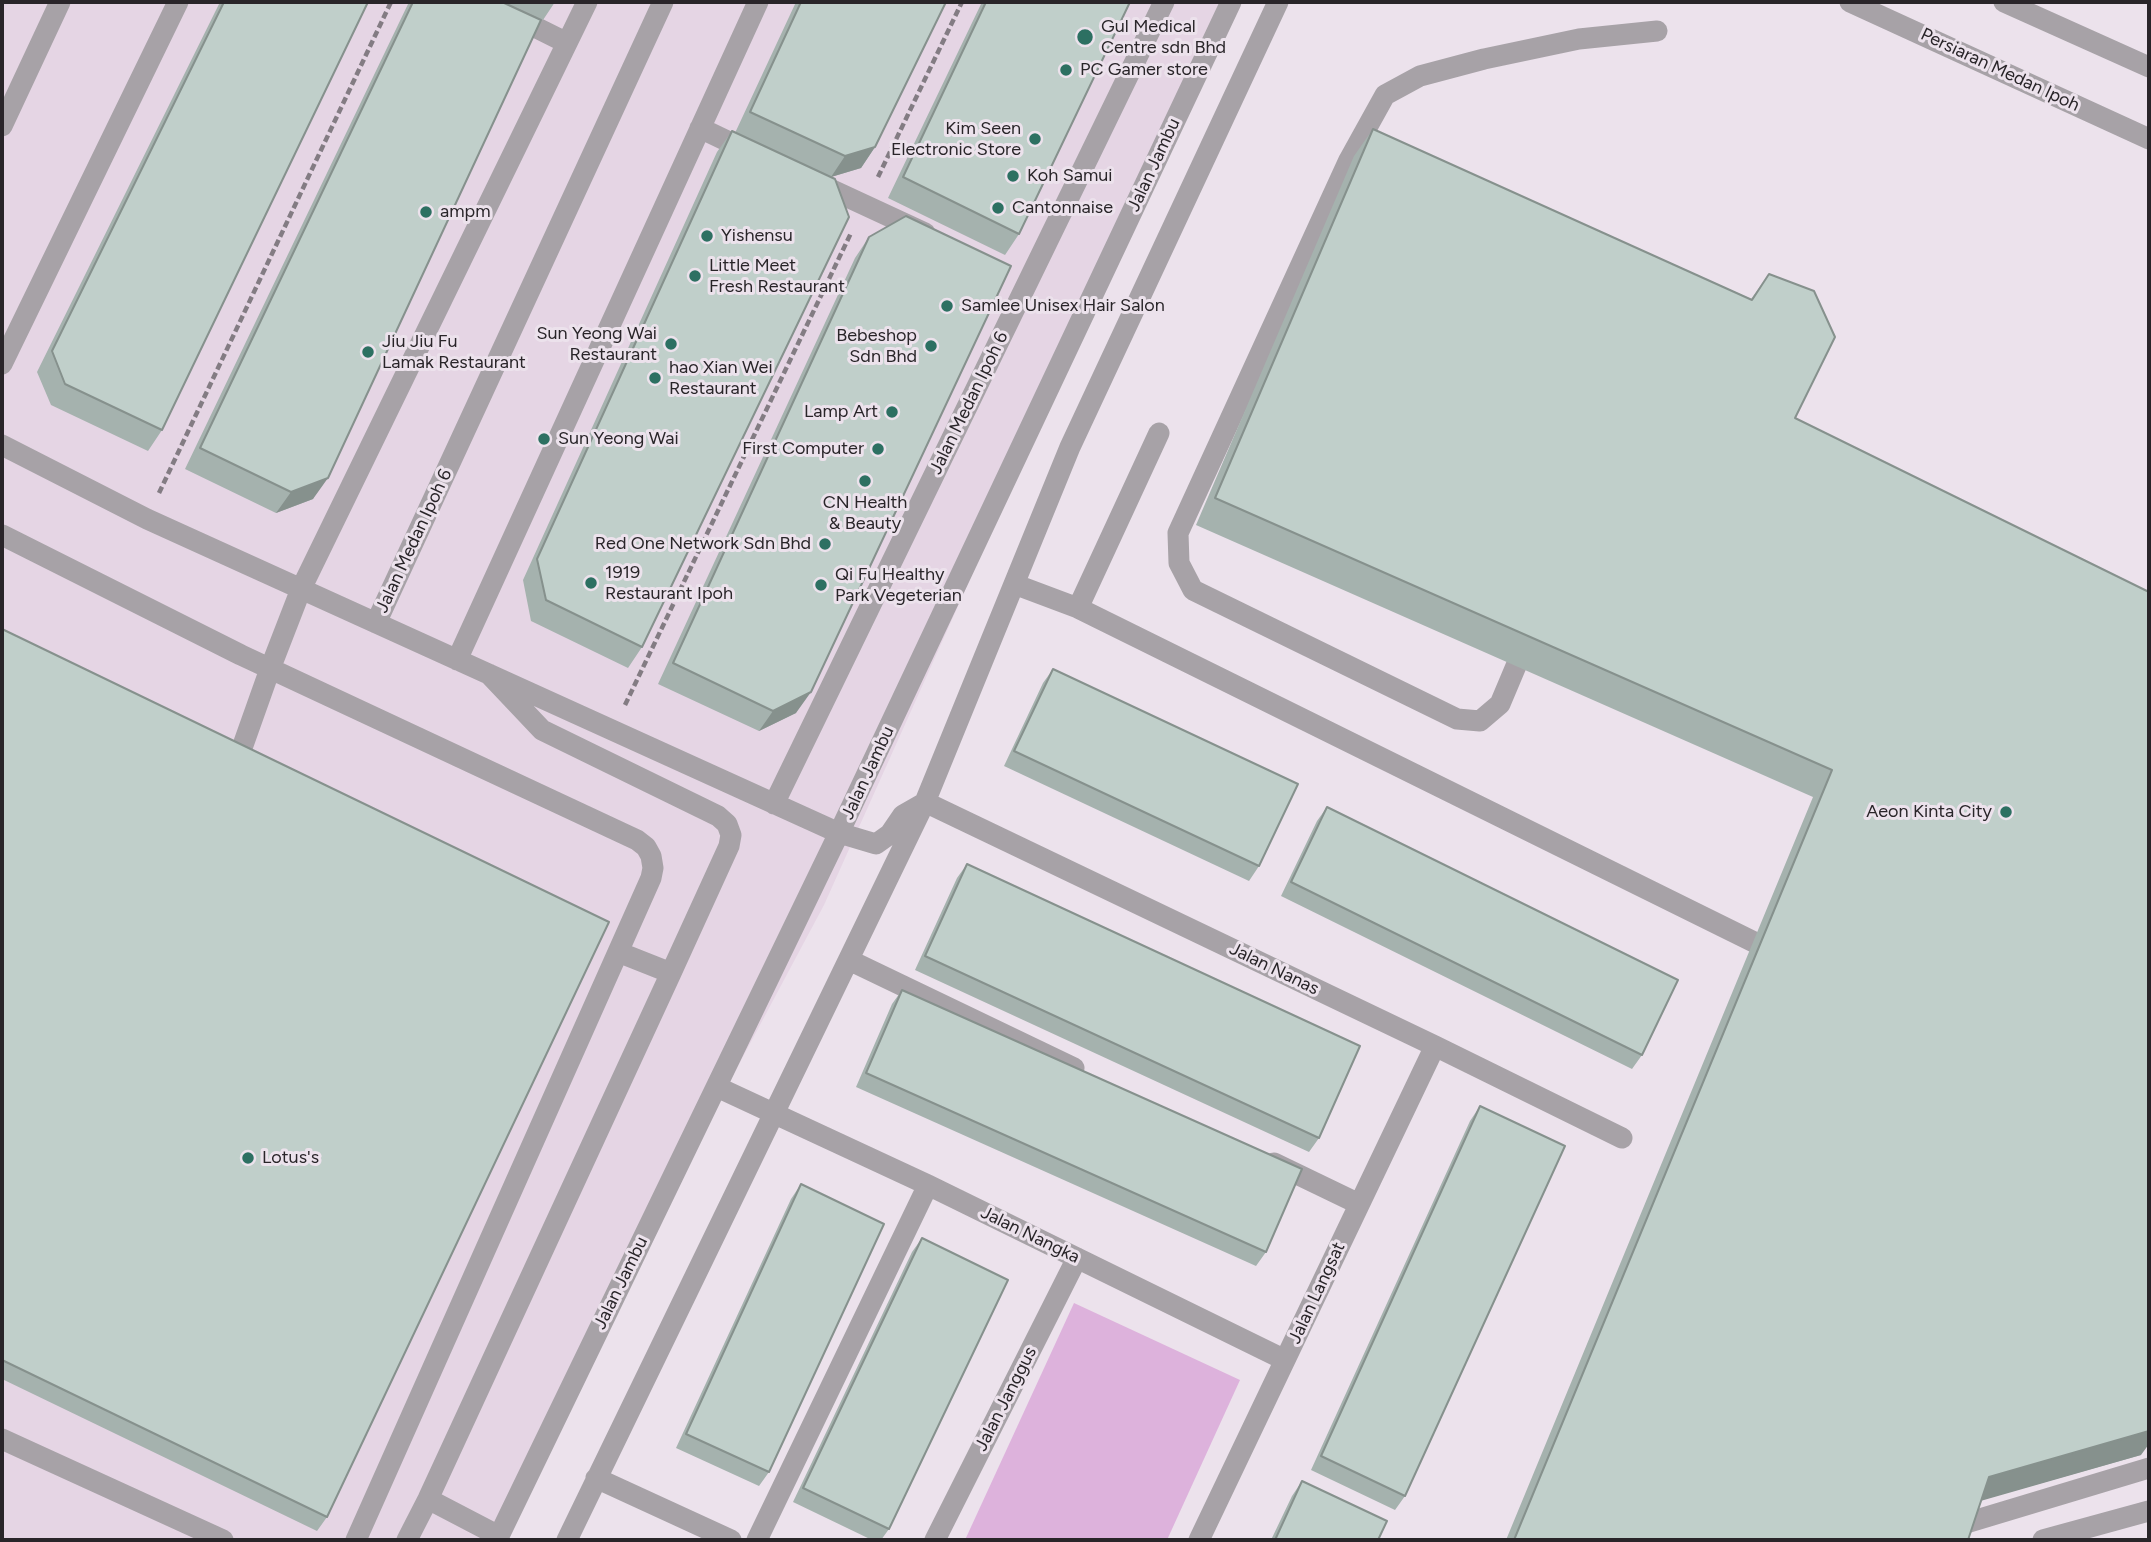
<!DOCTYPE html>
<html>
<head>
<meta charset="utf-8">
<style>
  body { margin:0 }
  #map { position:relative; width:2151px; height:1542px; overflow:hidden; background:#ece2ec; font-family:Figtree,sans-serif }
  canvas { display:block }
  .frame { position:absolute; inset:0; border:4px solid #292529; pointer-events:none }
</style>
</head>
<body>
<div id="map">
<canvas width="2151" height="1542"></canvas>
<div class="frame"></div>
</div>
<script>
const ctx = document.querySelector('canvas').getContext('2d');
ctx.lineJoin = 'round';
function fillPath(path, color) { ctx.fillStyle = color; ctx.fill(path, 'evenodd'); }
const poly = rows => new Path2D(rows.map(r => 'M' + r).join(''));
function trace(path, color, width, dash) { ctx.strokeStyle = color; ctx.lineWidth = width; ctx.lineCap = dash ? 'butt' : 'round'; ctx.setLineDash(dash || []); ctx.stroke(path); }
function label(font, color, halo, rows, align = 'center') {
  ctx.font = font + ' Figtree,sans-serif'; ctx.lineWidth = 6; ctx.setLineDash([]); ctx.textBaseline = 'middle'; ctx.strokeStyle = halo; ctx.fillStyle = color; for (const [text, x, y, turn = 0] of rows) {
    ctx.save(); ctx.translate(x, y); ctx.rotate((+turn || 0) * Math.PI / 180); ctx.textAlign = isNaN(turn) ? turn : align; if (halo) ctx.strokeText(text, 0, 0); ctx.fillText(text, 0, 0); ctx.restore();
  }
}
fillPath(poly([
  [2,2,1229,2,824,905,485,1540,2,1540]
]), '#e5d5e4');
fillPath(poly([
  [1074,1303,1240,1380,1167,1540,965,1540]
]), '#ddb2dc');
trace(poly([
  [878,177,962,2],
  [159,493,391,2],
  [625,705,851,233]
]), '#837c83', 4.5, [7, 3.5]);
trace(poly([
  [485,2,567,43],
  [1850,2,2149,139],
  [2004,2,2149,67],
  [2,126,60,2],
  [700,128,750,152],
  [815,182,925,233],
  [2,364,178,2],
  [2,445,147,519,839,833,876,844,890,834,903,815,924,803],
  [2,535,241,655,637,840,646,847,651,856,653,868,651,878,356,1540],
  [1014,584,1078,608,1760,945],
  [1078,608,1159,433],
  [376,623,663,2],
  [457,660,758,2],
  [1516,666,1500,704,1480,721,1457,719,1193,590,1179,563,1178,533,1349,160,1385,95,1420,76,1484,59,1579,39,1657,31],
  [237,762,270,669,301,589,587,2],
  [925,802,1435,1046,1622,1138],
  [774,804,1164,2],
  [618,952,671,973],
  [849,960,1074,1068],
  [717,1087,928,1185,1285,1360],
  [1274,1163,1359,1204],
  [2,1439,223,1540],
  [596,1478,731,1540],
  [428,1499,499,1536],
  [1963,1524,2149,1468],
  [407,1540,428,1499,671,973,729,846,731,835,727,824,718,816,542,730,489,674],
  [497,1540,839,833,1231,2],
  [567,1540,925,802,1070,447,1278,2],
  [757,1540,928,1185],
  [935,1540,1077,1258],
  [1199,1540,1435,1046],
  [2043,1540,2149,1511]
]), '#a7a2a7', 21);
fillPath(poly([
  [220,2,368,2,162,430,148,451,51,405,37,372],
  [409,2,502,2,313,499,276,513,185,469],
  [504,2,555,2,543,20],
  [796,2,946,2,875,147,861,168,831,177,642,647,628,668,531,621,523,580,717,152,732,131,735,133],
  [982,2,1130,2,1019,234,1005,255,888,198],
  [1373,129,1751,299,1769,274,1795,418,2141,1455,1981,1500,1968,1540,1506,1540,1813,797,1196,525,1354,156],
  [869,237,796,713,759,731,658,684,855,258],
  [2,629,327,1517,317,1531,2,1379],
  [1053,669,1259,866,1249,881,1004,766,1043,683],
  [1327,807,1642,1055,1632,1069,1281,896,1317,821],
  [967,864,1319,1138,1309,1152,915,970,957,878],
  [902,990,1266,1252,1256,1266,856,1087,892,1004],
  [1480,1106,1405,1496,1395,1510,1311,1470,1470,1121],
  [801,1184,769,1472,759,1486,676,1448,791,1199],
  [922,1238,889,1529,881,1540,872,1540,793,1502,912,1252],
  [1302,1481,1378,1540,1271,1540,1292,1496]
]), '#a5b2ae');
fillPath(poly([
  [875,147,861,168,831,177,845,156],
  [328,478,313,499,276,513,291,492],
  [811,692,796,713,759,731,773,711],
  [2149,1431,2149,1444,2141,1455,1970,1504,1989,1477]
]), '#86918d');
const building = poly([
  [224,2,368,2,162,430,65,384,52,351,224,2],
  [413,2,502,2,541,20,328,478,291,492,200,448,413,2],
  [801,2,946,2,875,147,845,156,750,112,801,2],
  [986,2,1130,2,1019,234,903,177,986,2],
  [1373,129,1752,300,1769,274,1814,291,1835,337,1795,418,2149,592,2149,1431,1989,1477,1968,1540,1514,1540,1832,770,1215,498,1373,129],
  [732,131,835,179,849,217,642,647,546,600,537,559,732,131],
  [906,216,1011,266,811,692,773,711,673,663,869,237,906,216],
  [2,629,609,922,327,1517,2,1360,2,629],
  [1053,669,1298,784,1259,866,1014,751,1053,669],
  [1327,807,1678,980,1642,1055,1291,882,1327,807],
  [967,864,1360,1046,1319,1138,925,956,967,864],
  [902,990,1302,1169,1266,1252,866,1073,902,990],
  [1480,1106,1565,1146,1405,1496,1321,1456,1480,1106],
  [801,1184,884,1224,769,1472,686,1434,801,1184],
  [922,1238,1008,1280,889,1529,803,1488,922,1238],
  [1302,1481,1387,1521,1378,1540,1275,1540,1302,1481]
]);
fillPath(building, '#c0cfca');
trace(building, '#86918d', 2);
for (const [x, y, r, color] of [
  [1085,37,9,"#2d7062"],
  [1066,70,7,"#2d7062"],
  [1035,139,7,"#2d7062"],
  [1013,176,7,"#2d7062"],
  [998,208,7,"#2d7062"],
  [426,212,7,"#2d7062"],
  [707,236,7,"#2d7062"],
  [695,276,7,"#2d7062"],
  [947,306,7,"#2d7062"],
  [671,344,7,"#2d7062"],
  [931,346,7,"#2d7062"],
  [368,352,7,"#2d7062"],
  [655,378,7,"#2d7062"],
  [892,412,7,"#2d7062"],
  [544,439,7,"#2d7062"],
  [878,449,7,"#2d7062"],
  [865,481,7,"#2d7062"],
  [825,544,7,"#2d7062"],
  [591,583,7,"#2d7062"],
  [821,585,7,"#2d7062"],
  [2006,812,7,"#2d7062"],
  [248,1158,7,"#2d7062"]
]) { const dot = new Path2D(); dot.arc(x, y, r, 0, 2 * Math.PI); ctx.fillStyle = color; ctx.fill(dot); trace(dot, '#ece2ec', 2.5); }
label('18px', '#292529', '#ece2ec', [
  ["Gul Medical",1101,27],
  ["Centre sdn Bhd",1101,48],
  ["PC Gamer store",1080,70],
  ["Kim Seen",1021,129,"right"],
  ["Electronic Store",1021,150,"right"],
  ["Koh Samui",1027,176],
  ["Cantonnaise",1012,208],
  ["ampm",440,212],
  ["Yishensu",721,236],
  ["Little Meet",709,266],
  ["Fresh Restaurant",709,287],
  ["Samlee Unisex Hair Salon",961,306],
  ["Sun Yeong Wai",657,334,"right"],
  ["Restaurant",657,355,"right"],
  ["Bebeshop",917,336,"right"],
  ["Sdn Bhd",917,357,"right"],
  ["Jiu Jiu Fu",382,342],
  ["Lamak Restaurant",382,363],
  ["hao Xian Wei",669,368],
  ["Restaurant",669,389],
  ["Lamp Art",878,412,"right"],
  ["Sun Yeong Wai",558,439],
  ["First Computer",864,449,"right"],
  ["CN Health",865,503,"center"],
  ["& Beauty",865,524,"center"],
  ["Red One Network Sdn Bhd",811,544,"right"],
  ["1919",605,573],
  ["Restaurant Ipoh",605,594],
  ["Qi Fu Healthy",835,575],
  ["Park Vegeterian",835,596],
  ["Aeon Kinta City",1992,812,"right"],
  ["Lotus's",262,1158]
], 'left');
label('18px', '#292529', '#ece2ec', [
  ["Persiaran Medan Ipoh",2000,70,25],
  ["Jalan Jambu",1154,165,-65],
  ["Jalan Medan Ipoh 6",969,403,-64],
  ["Jalan Medan Ipoh 6",414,541,-65],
  ["Jalan Jambu",868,773,-65],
  ["Jalan Nanas",1274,969,26],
  ["Jalan Nangka",1030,1235,26],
  ["Jalan Jambu",621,1283,-64],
  ["Jalan Langsat",1317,1293,-65],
  ["Jalan Janggus",1006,1399,-63]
]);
</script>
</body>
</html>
